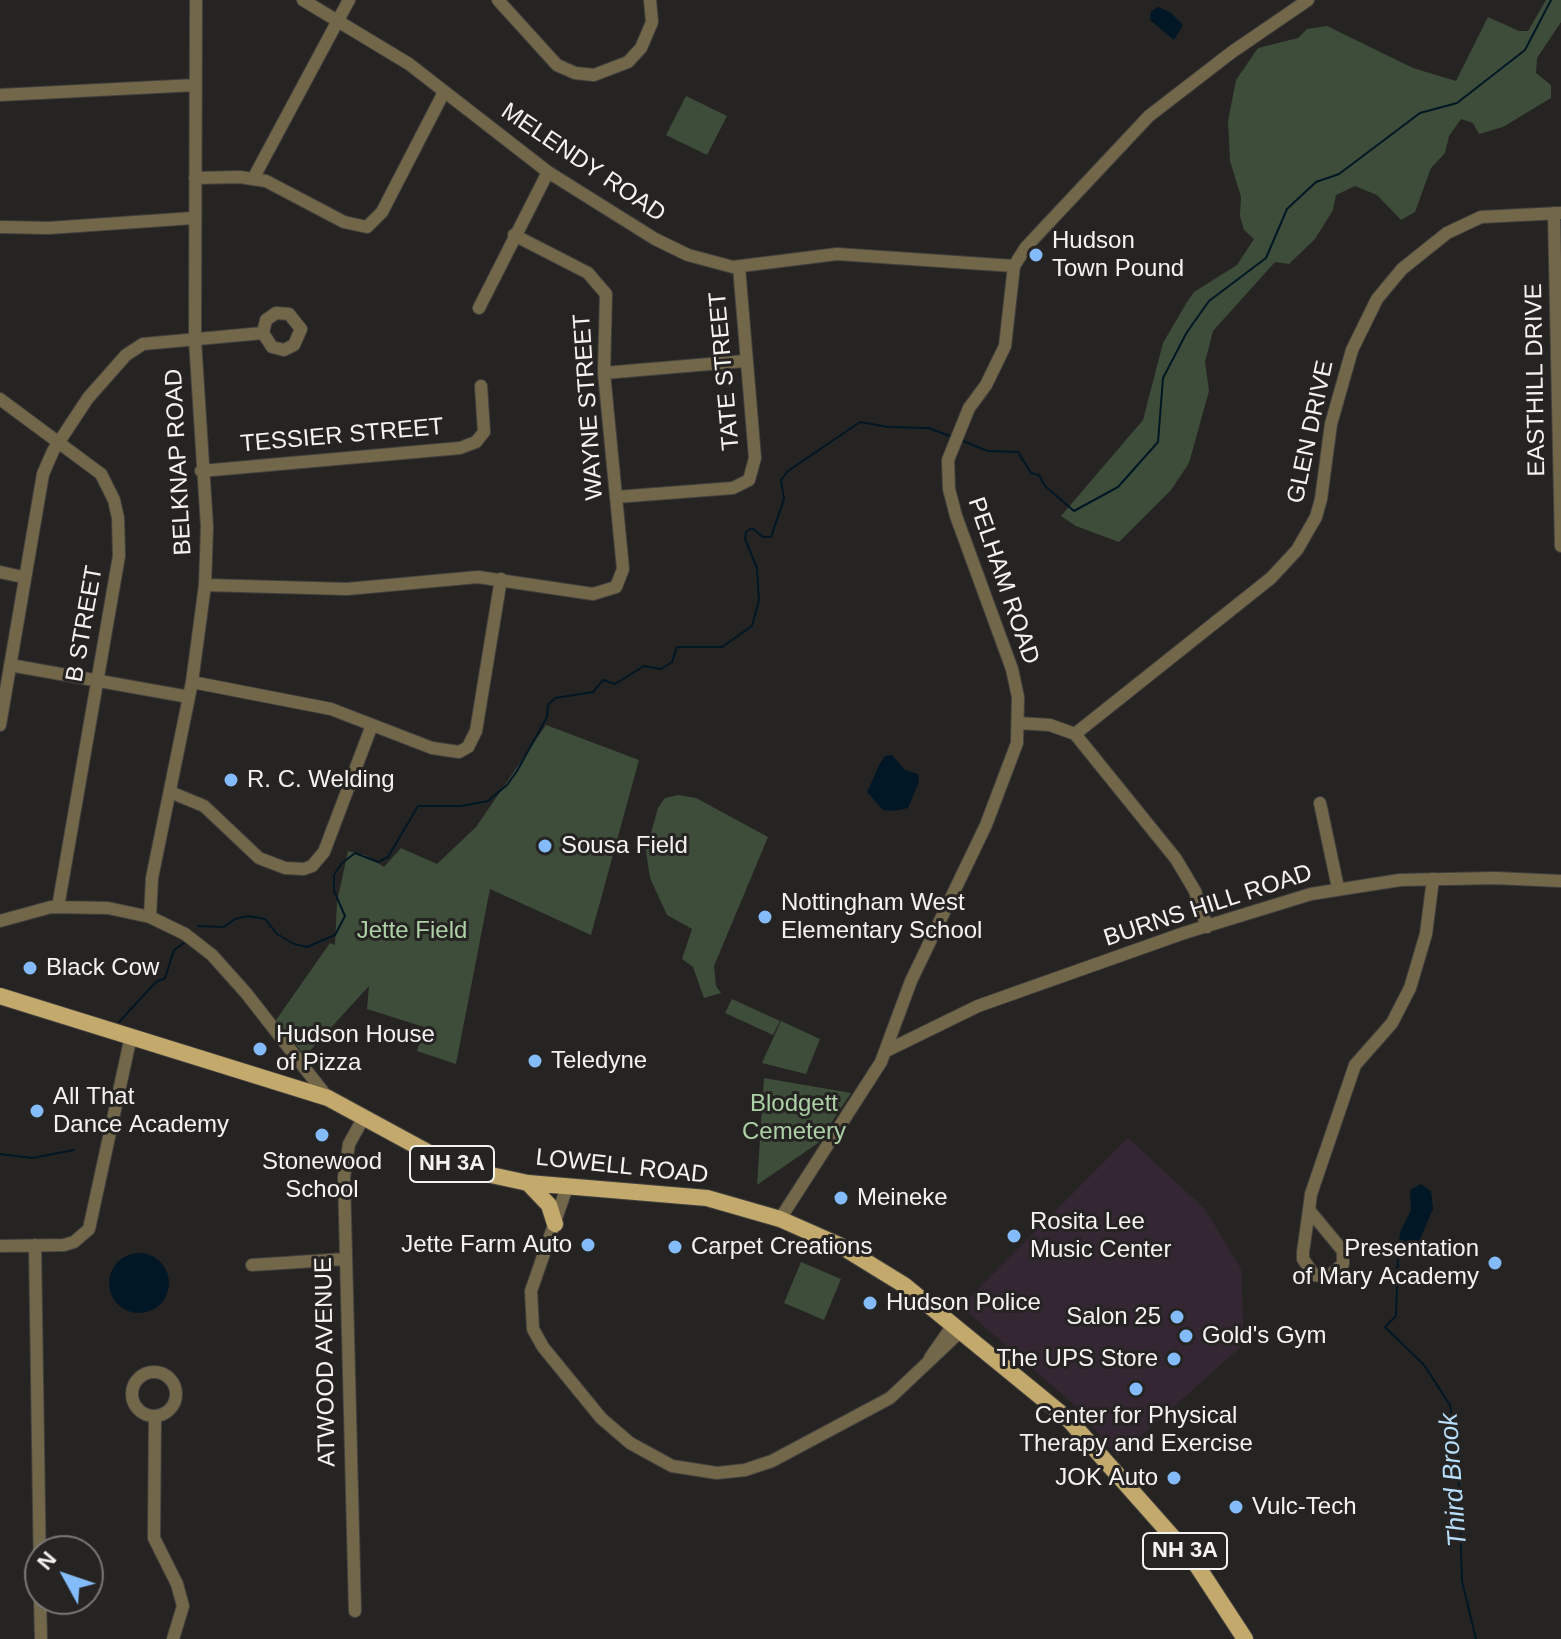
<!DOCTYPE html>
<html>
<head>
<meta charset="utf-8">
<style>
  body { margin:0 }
  #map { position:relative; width:1561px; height:1639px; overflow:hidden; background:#262422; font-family:Arial,sans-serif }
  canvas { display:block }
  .north { position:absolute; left:24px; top:1535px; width:80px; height:80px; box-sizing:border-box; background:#262422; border:2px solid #797775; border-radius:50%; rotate:310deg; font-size:22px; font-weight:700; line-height:32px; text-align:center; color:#f5f3f2 }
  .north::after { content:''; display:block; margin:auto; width:28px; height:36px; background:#84bcfb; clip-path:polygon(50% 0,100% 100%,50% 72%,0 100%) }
</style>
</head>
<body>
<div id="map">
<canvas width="1561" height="1639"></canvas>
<div class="north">N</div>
</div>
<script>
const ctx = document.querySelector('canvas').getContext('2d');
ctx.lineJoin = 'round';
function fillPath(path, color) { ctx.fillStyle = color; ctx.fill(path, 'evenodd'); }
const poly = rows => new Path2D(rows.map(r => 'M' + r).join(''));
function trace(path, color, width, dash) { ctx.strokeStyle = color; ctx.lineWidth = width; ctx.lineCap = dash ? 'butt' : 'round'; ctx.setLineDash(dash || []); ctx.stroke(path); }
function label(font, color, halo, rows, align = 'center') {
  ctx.font = font + ' Arial,sans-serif'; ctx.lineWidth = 6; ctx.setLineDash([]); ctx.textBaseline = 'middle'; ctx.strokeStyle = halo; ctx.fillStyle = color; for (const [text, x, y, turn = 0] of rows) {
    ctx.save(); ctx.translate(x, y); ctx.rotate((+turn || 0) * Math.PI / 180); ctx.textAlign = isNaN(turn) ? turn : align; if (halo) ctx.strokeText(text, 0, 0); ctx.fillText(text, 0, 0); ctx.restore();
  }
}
fillPath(poly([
  [1128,1138,1205,1209,1241,1269,1244,1344,1117,1457,1079,1409,961,1306]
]), '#342733');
fillPath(poly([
  [1546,0,1561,0,1561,22,1537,58,1536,73,1551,85,1551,98,1503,127,1479,134,1473,123,1461,119,1449,136,1445,153,1431,168,1415,212,1401,220,1377,195,1355,186,1336,195,1333,210,1315,239,1289,264,1275,262,1213,331,1205,362,1209,391,1189,463,1171,490,1119,542,1076,526,1061,516,1143,420,1163,343,1187,302,1194,292,1237,265,1254,239,1244,230,1240,216,1241,197,1230,161,1228,121,1236,80,1258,48,1298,38,1307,29,1327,26,1413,68,1456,81,1488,17,1519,31,1528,31],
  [686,96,727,116,707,155,666,135],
  [546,725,639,760,591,935,490,889,456,1064,417,1051,424,1027,367,1009,369,986,305,1056,276,1020,330,943,335,945,337,902,348,851,365,855,384,867,401,848,437,864,476,827],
  [678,795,696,798,768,837,714,966,716,986,721,993,704,998,693,967,682,959,692,929,667,915,650,878,646,851,658,808,665,798],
  [732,999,780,1021,773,1035,725,1013],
  [781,1021,820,1039,806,1074,762,1063],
  [764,1078,851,1093,818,1143,757,1185],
  [801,1262,841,1279,824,1320,784,1303]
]), '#3d4d3a');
fillPath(poly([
  [1158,7,1170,12,1183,25,1174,40,1150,20,1151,11],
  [892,755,905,770,918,774,919,782,908,808,894,811,883,810,867,792,879,765,885,756],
  [1421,1184,1431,1191,1433,1209,1417,1246,1404,1257,1398,1252,1400,1232,1411,1210,1410,1190],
  '109 1283a30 30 0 1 1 60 0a30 30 0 1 1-60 0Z'
]), '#011725');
trace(poly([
  [963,441,988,451,1018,452,1031,473,1039,475,1045,486,1074,511,1118,487,1158,442,1163,378,1187,332,1209,301,1266,258,1287,209,1316,182,1339,174,1420,113,1457,103,1525,50,1551,0],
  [198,926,224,927,235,919,248,916,265,919,277,934,294,944,307,947,335,935,345,916,334,891,334,875,341,864,355,853,378,862,388,857,418,806,461,806,488,801,507,785,517,771,547,717,548,705,555,698,593,692,603,680,615,684,644,666,661,669,672,662,677,647,722,647,752,626,759,600,757,568,745,539,746,532,752,528,763,537,771,537,784,499,781,480,788,471,860,422,888,427,928,428,953,437],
  [119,1022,156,982,165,978,174,950,184,943],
  [0,1154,32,1158,74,1150],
  [1398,1252,1396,1316,1385,1327,1424,1365,1450,1405,1458,1458,1462,1581,1476,1639]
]), '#011725', 2);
const minor = poly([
  [303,0,409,64,548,172,655,239,688,255,733,267,837,254,1014,266],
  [498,0,557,65,575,73,594,75,628,62,641,48,652,22,650,0],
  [0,95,196,85],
  [254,177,349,0],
  [195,178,240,177,266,181,344,222,367,227,382,212,444,92],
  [1554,213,1561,546],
  [0,227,49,228,193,218],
  [479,308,548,172],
  [604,373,745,361],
  [0,399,101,474,114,500,118,518,119,556,58,907],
  [201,471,460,448,476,442,484,432,481,386],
  [616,497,733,488,749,480,755,458,739,267],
  [0,572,23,577],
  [205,585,347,589,478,577,593,594,616,587,623,569,604,373,606,294,588,273,514,235],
  [10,665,189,697],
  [192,682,331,709,432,748,459,752,468,747,476,731,501,579],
  [1018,723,1050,725,1075,734,1176,859,1195,891,1207,927],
  [0,725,43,474,53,451,88,398,126,355,143,344,263,333,272,347,284,350,294,345,301,329,289,314,276,313,266,320,263,333],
  [1075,734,1271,578,1297,550,1316,517,1321,499,1331,424,1352,350,1377,299,1402,269,1447,233,1481,217,1561,213],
  [170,792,204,806,259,858,285,868,304,869,312,866,324,852,372,725],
  [1320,803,1338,888],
  [150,917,152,878,192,682,205,585,207,527,195,340,196,0],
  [0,921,51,907,108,908,150,917,185,934,212,955,246,993,328,1098],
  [886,1051,978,1006,1184,933,1311,894,1400,880,1495,878,1561,881],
  [567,1187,531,1291,533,1329,543,1347,601,1418,630,1443,672,1466,717,1473,745,1470,772,1461,890,1398,961,1331],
  [1309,1210,1343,1251,1343,1264,1328,1277,1314,1275,1303,1259,1303,1252,1309,1210,1311,1194,1355,1065,1392,1023,1410,988,1426,934,1433,879],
  [780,1219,881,1062,911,981,986,825,1017,743,1018,697,1012,669,956,516,949,489,948,460,969,408,986,385,1005,346,1014,266,1026,247,1149,116,1232,52,1308,0],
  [35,1245,40,1575],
  [0,1246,64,1245,74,1242,89,1229,131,1036],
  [252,1265,345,1259],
  [930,1358,953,1325],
  '132 1394a22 22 0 1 1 44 0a22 22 0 1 1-44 0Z',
  [155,1416,154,1538,177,1584,183,1606,173,1639],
  [40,1599,41,1639],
  [355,1611,344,1177,349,1144,364,1117]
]);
const major = poly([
  [0,996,328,1098,444,1161,468,1170,528,1183,707,1198,780,1219,839,1245,904,1285,1069,1420,1194,1561,1245,1639],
  [528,1183,549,1205,555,1224]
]);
trace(minor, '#43413f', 14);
trace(major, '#43413f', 18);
trace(minor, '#73674a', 12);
trace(major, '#c3a96b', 16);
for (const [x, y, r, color] of [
  [1036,255,8,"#84bcfb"],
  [231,780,8,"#84bcfb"],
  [545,846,8,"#84bcfb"],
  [765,917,8,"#84bcfb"],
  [30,968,8,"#84bcfb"],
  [260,1049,8,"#84bcfb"],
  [535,1061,8,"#84bcfb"],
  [37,1111,8,"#84bcfb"],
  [322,1135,8,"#84bcfb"],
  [841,1198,8,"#84bcfb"],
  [1014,1236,8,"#84bcfb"],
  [588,1245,8,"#84bcfb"],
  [675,1247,8,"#84bcfb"],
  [1495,1263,8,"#84bcfb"],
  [870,1303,8,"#84bcfb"],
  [1177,1317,8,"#84bcfb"],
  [1186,1336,8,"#84bcfb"],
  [1174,1359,8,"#84bcfb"],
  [1136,1389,8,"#84bcfb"],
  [1174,1478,8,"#84bcfb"],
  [1236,1507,8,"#84bcfb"]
]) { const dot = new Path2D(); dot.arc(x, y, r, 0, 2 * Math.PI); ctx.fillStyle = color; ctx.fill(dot); trace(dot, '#262422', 3); }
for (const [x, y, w] of [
  [452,1164,84],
  [1185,1551,84]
]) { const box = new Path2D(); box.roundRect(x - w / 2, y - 18, w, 36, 6); ctx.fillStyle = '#262422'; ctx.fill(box); trace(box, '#f5f3f2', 2); }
label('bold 22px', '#f5f3f2', null, [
  ["NH 3A",452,1164],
  ["NH 3A",1185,1551]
]);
label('24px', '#f5f3f2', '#262422', [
  ["MELENDY ROAD",583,163,34],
  ["TATE STREET",725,371,-95],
  ["EASTHILL DRIVE",1536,380,-91],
  ["WAYNE STREET",589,407,-94],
  ["GLEN DRIVE",1311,432,-78],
  ["TESSIER STREET",342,436,-5],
  ["BELKNAP ROAD",179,462,-93],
  ["PELHAM ROAD",1003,581,71],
  ["B STREET",85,624,-80],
  ["BURNS HILL ROAD",1208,906,-18],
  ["LOWELL ROAD",622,1167,6],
  ["ATWOOD AVENUE",326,1362,-91]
]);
label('24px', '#f5f3f2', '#262422', [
  ["Hudson",1052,241],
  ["Town Pound",1052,269],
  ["R. C. Welding",247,780],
  ["Sousa Field",561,846],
  ["Nottingham West",781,903],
  ["Elementary School",781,931],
  ["Black Cow",46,968],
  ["Hudson House",276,1035],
  ["of Pizza",276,1063],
  ["Teledyne",551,1061],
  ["All That",53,1097],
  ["Dance Academy",53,1125],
  ["Stonewood",322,1162,"center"],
  ["School",322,1190,"center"],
  ["Meineke",857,1198],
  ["Rosita Lee",1030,1222],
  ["Music Center",1030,1250],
  ["Jette Farm Auto",572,1245,"right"],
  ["Carpet Creations",691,1247],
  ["Presentation",1479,1249,"right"],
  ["of Mary Academy",1479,1277,"right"],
  ["Hudson Police",886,1303],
  ["Salon 25",1161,1317,"right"],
  ["Gold's Gym",1202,1336],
  ["The UPS Store",1158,1359,"right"],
  ["Center for Physical",1136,1416,"center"],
  ["Therapy and Exercise",1136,1444,"center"],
  ["JOK Auto",1158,1478,"right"],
  ["Vulc-Tech",1252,1507]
], 'left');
label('24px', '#add1a6', '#262422', [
  ["Jette Field",412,931],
  ["Blodgett",794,1104],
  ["Cemetery",794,1132]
]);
label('italic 26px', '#b7dffb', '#262422', [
  ["Third Brook",1454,1480,-94]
]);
</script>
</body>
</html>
